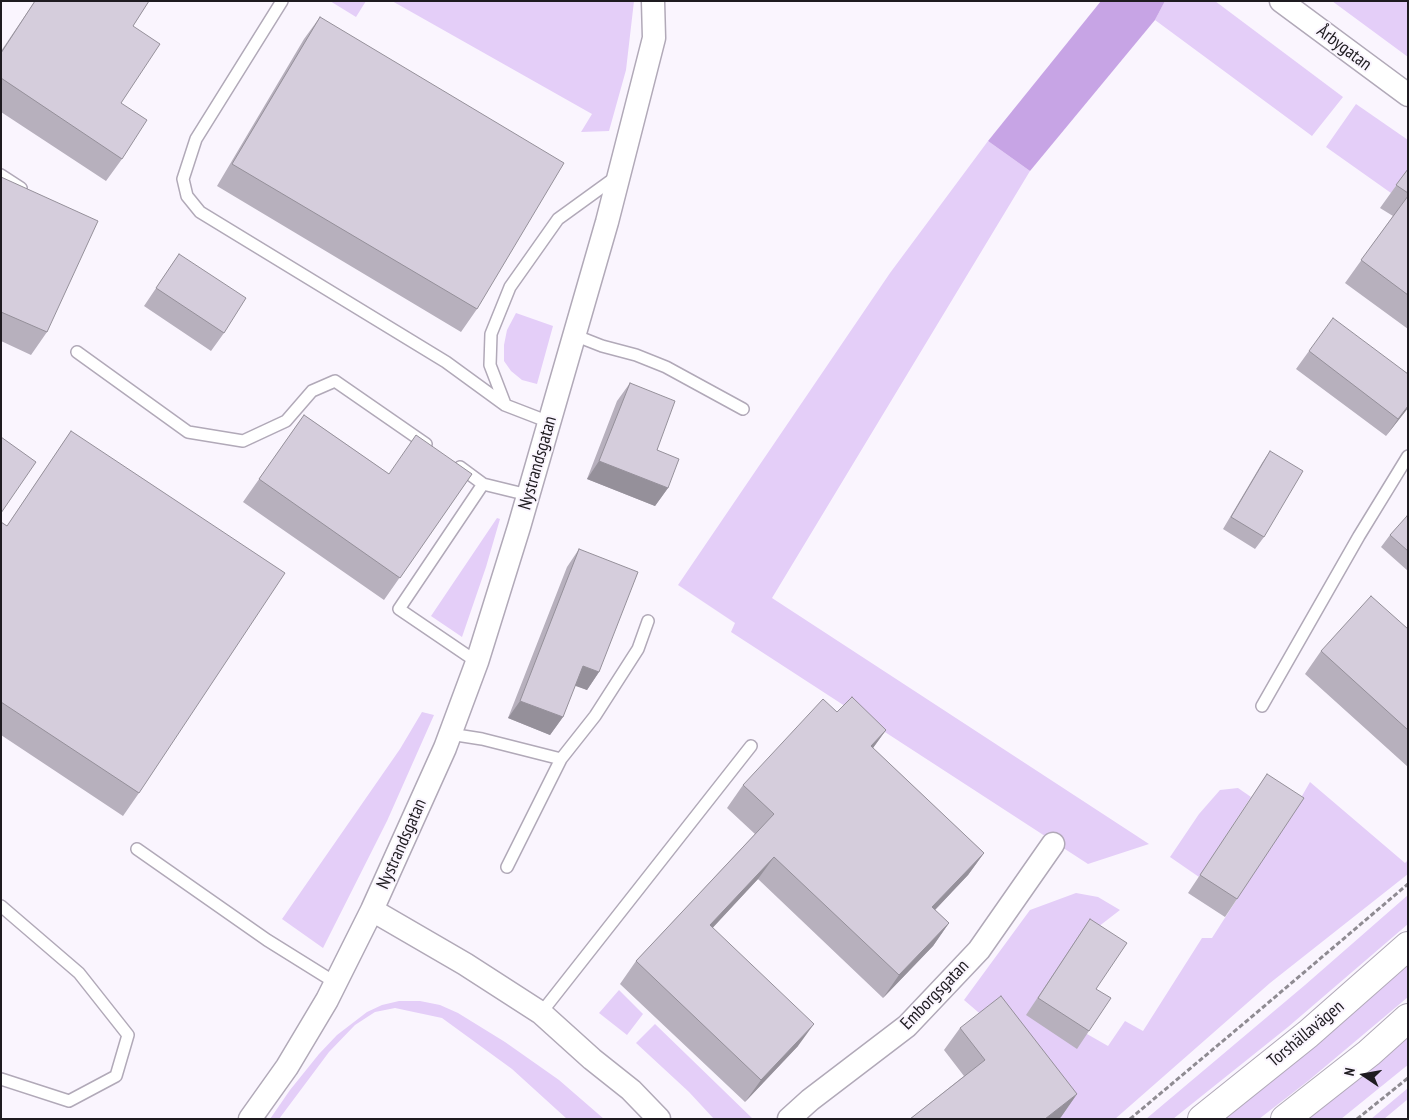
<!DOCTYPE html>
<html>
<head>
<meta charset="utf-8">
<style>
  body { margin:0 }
  #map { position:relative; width:1409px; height:1120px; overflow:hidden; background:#faf5fe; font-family:"PT Sans Narrow",sans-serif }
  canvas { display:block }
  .frame { position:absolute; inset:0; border:2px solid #1e1b20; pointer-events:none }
  .north { position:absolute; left:1339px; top:1050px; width:50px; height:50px; -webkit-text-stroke:4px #faf5fe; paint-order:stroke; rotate:282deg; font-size:14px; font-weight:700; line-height:20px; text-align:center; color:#1e1b20 }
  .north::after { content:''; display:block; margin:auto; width:18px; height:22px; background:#1e1b20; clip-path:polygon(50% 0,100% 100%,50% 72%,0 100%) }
</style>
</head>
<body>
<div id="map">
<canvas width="1409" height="1120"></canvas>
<div class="frame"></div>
<div class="north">N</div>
</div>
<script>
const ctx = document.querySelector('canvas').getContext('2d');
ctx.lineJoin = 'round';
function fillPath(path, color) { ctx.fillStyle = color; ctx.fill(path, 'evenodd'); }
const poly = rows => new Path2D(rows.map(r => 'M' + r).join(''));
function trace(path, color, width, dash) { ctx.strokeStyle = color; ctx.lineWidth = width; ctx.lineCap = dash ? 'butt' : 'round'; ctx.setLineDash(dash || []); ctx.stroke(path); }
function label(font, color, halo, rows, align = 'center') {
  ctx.font = font + ' "PT Sans Narrow",sans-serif'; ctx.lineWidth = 4; ctx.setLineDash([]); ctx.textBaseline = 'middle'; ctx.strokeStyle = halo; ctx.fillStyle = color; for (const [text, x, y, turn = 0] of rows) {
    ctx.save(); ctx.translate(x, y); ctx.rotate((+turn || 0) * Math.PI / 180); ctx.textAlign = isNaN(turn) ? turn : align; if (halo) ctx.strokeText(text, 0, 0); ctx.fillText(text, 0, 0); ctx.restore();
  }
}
fillPath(poly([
  [330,1,366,1,356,17],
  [392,1,634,1,626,70,609,131,581,132,592,114],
  [1165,1,1215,1,1343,97,1312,136,1155,20],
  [1332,1,1408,1,1408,57],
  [1356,104,1408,140,1408,170,1391,193,1326,147],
  [988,141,1030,171,772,598,1149,844,1088,864,731,632,735,623,678,585,890,273],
  [516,313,553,326,537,384,522,380,511,371,504,361,504,345,507,330],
  [497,518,500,519,486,567,462,637,431,616],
  [422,712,434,715,387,821,323,948,282,919,400,749],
  [1310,782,1405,863,1408,860,1408,874,1270,983,1115,1119,1059,1119,1061,1117,985,1018,964,1000,1030,910,1076,893,1098,897,1120,910,1098,927,1087,1034,1108,1046,1125,1021,1143,1031,1202,938,1212,938,1291,815],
  [1238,788,1251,797,1199,877,1170,857,1199,814,1220,790],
  [1408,895,1408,924,1288,1027,1173,1119,1146,1119,1305,985],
  [1408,957,1408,997,1308,1081,1259,1119,1217,1119],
  [619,990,643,1014,627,1035,599,1013],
  [399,1001,420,1001,440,1005,458,1013,505,1042,559,1080,604,1119,567,1119,512,1069,442,1018,395,1008,375,1012,355,1025,329,1052,279,1119,270,1119,290,1090,319,1054,337,1035,367,1012,382,1005],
  [655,1024,753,1119,714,1119,689,1092,636,1043],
  [1408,1031,1408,1065,1404,1068,1341,1119,1300,1119],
  [1408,1088,1408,1099,1384,1119,1371,1119]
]), '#e4cef8');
fillPath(poly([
  [1101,1,1165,1,1155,20,1030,171,988,141]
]), '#c7a4e5');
const service = poly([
  [282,1,196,139,183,179,187,196,200,212,446,362,505,405,549,422],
  [1,175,21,188],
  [574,335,602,346,636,355,666,367,743,409],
  [77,352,188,432,243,441,286,421,312,391,335,381,426,444],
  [505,404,490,365,491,334,510,287,558,219,616,177],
  [460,467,483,484],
  [477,662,399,609,483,484,528,495],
  [1262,706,1359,536,1408,456],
  [450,734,482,739,561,759],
  [137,849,267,940,336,983],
  [507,867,561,759,595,716,638,649,648,621],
  [1,906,79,973,128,1035,116,1076,69,1101,1,1079],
  [541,1013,751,746]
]);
const minor = poly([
  [1281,1,1408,95],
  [372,910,465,964,541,1013,592,1059,631,1090,659,1119],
  [250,1119,287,1067,327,1000,372,910,445,748,477,662,519,527,607,222,654,38,653,1],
  [789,1119,810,1100,907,1026,979,950,1053,844]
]);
const secondary = poly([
  [1202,1119,1308,1034,1408,946],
  [1285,1119,1369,1053,1408,1018]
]);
trace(service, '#b1a9b8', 14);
trace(minor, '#b1a9b8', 25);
trace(secondary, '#b1a9b8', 30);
trace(poly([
  [1130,1119,1255,1014,1408,884],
  [1357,1119,1408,1078]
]), '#8f8b92', 3, [5, 2.5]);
trace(service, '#fff', 11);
trace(minor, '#fff', 22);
trace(secondary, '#fff', 28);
fillPath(poly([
  [35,1,149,1,133,26,121,103,122,159,106,181,1,112,1,51],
  [320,17,477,309,461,332,217,186,304,39],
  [1408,169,1408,329,1345,283,1393,216,1380,208],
  [1,177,47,332,31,355,1,341],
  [179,254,224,333,211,351,144,306],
  [1309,351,1408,374,1408,408,1386,436,1296,369],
  [630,383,657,450,668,488,655,506,587,479,617,401],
  [304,415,389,474,472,474,384,600,243,502],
  [71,431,139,793,123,816,1,735,1,522,7,526],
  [1270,451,1264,537,1255,549,1223,529,1262,463],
  [1408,517,1408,571,1381,547,1390,535],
  [579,549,599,672,587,690,575,685,563,717,550,735,508,718,567,567],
  [1408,629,1408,767,1305,674,1321,651],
  [837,712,886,730,873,748,984,853,968,875,935,910,949,923,933,946,883,998,758,879,712,928,798,1046,745,1102,620,984,636,961,755,834,727,808,743,785],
  [1267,774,1237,899,1225,917,1188,893],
  [1090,919,1089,1031,1077,1049,1026,1015],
  [960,1028,1077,1094,1061,1117,1059,1119,910,1119,964,1076,944,1050]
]), '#b7b0bd');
fillPath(poly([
  [1408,406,1408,408,1386,436,1398,419],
  [599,461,668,488,655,506,587,479],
  [583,666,599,672,587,690,570,684],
  [520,701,563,717,550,735,508,718],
  [886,730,870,752,871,746],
  [984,853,968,875,916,930,932,907],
  [774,857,758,879,694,948,710,925],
  [949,923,933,946,883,998,899,975],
  [814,1024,798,1046,745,1102,761,1080],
  [1077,1094,1061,1117,1059,1119,1045,1119]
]), '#95909a');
const building = poly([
  [35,1,149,1,133,26,160,44,121,103,147,120,122,159,1,78,1,53,35,1],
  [320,17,564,163,477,309,232,164,320,17],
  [1408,169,1408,193,1396,185,1408,169],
  [1,177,98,221,47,332,1,312,1,177],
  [1408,196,1408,295,1361,260,1408,196],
  [179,254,246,298,224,333,156,288,179,254],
  [1333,318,1408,374,1408,406,1398,419,1309,351,1333,318],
  [630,383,675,401,657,450,679,459,668,488,599,461,630,383],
  [304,415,389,474,416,435,472,474,400,578,259,479,304,415],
  [71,431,285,573,139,793,1,702,1,522,7,526,71,431],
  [1,437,36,462,1,513,1,437],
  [1270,451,1303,471,1264,537,1231,517,1270,451],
  [1407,516,1408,517,1408,551,1390,535,1407,516],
  [579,549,638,572,599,672,583,666,563,717,520,701,579,549],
  [1371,596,1408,629,1408,730,1321,651,1371,596],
  [852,697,886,730,871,746,984,853,932,907,949,923,899,975,774,857,710,925,814,1024,761,1080,636,961,774,814,743,785,823,699,837,712,852,697],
  [1267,774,1304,798,1237,899,1200,875,1267,774],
  [1090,919,1127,943,1096,989,1111,998,1089,1031,1038,998,1090,919],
  [1001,996,1077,1094,1045,1119,910,1119,985,1060,960,1028,1001,996]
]);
fillPath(building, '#d5cddc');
trace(building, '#95909a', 1);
label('18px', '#1e1b20', '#faf5fe', [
  ["Årbygatan",1344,48,37],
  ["Nystrandsgatan",538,463,-74],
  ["Nystrandsgatan",402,844,-66],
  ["Emborgsgatan",935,995,-46],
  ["Torshällavägen",1306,1034,-40]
]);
</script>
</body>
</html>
